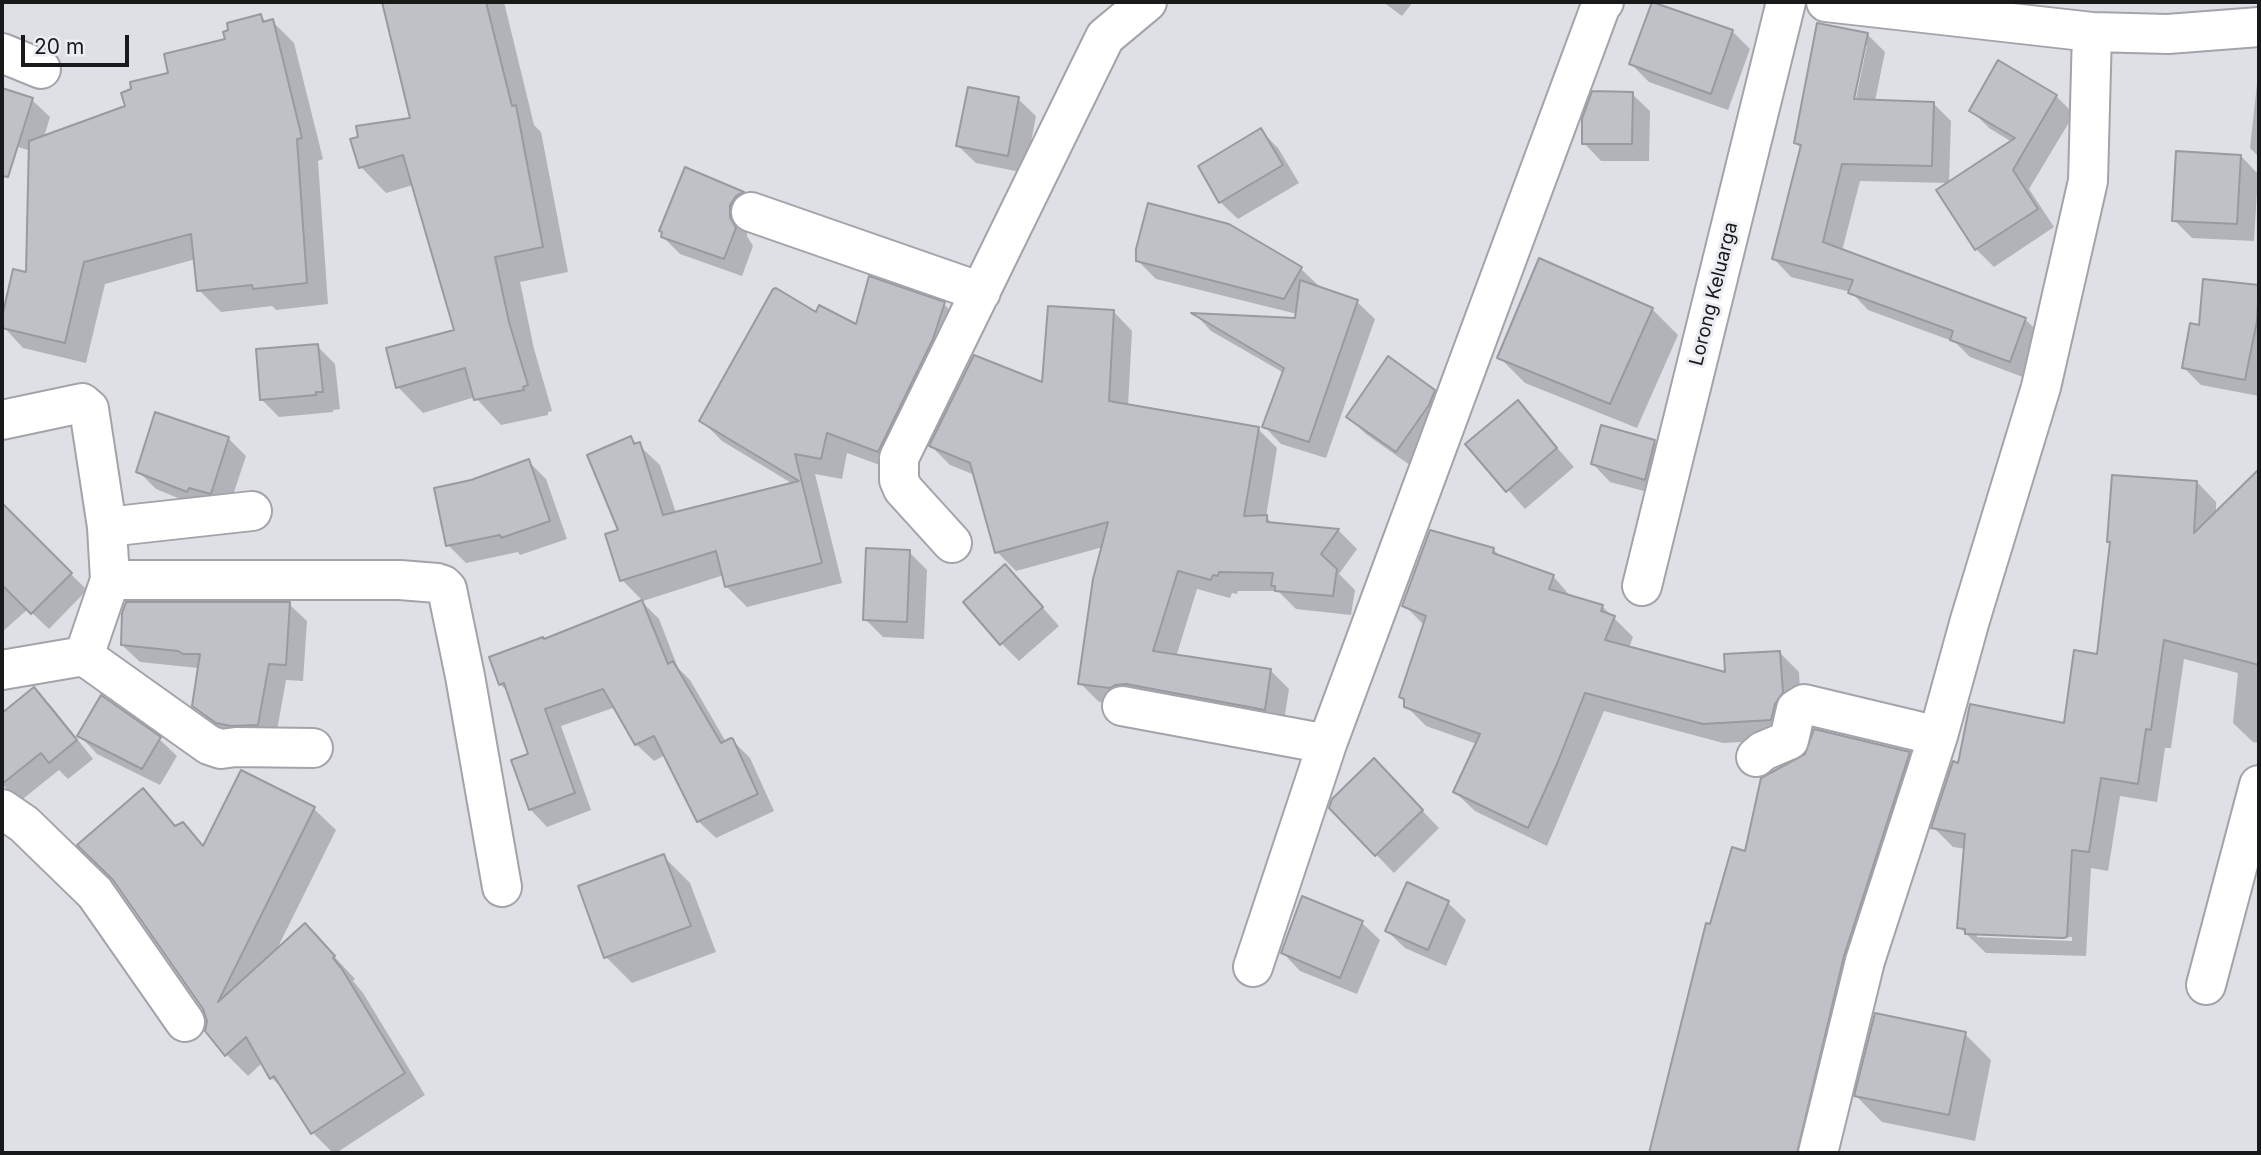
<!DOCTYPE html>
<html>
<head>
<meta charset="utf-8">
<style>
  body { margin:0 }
  #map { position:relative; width:2261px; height:1155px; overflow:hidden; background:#dee0e6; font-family:Inter,sans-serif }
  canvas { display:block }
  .frame { position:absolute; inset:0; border:4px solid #18191b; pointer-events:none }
  .scale { position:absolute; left:21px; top:35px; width:108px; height:32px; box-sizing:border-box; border:4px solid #18191b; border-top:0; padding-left:9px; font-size:21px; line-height:24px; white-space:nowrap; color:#18191b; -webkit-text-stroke:5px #ebedf3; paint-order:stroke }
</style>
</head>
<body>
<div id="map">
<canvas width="2261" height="1155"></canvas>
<div class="frame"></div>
<div class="scale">20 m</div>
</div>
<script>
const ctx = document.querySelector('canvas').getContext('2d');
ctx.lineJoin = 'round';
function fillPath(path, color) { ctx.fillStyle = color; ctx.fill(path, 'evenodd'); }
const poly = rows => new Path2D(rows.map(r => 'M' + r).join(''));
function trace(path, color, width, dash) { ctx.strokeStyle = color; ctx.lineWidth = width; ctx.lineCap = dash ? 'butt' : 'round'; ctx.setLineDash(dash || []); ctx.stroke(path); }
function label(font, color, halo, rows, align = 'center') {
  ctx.font = font + ' Inter,sans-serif'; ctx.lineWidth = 6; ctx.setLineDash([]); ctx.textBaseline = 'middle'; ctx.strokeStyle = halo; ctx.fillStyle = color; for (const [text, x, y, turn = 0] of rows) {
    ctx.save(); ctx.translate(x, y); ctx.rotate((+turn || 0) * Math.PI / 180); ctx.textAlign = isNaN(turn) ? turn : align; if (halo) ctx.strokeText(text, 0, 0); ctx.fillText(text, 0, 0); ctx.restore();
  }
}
fillPath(poly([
  [384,2,504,2,534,125,541,132,568,272,520,282,534,349,552,411,548,412,548,415,501,425,475,397,423,413,398,387,456,331,413,185,386,193,361,167,352,140,413,120],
  [1383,2,1413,2,1402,16],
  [261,16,267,23,272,21,294,43,323,159,318,161,328,304,276,310,272,306,221,312,199,290,196,259,105,284,86,363,23,348,2,325,15,272,27,275,31,151,2,142,2,90,32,100,50,117,44,137,128,107,170,74,227,40],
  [1732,31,1750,49,1728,110,1649,82,1631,64],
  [1867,34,1885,52,1875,101,1933,103,1951,121,1949,183,1860,181,1842,251,2025,319,2043,337,2028,379,1970,357,1955,342,1868,310,1851,292,1791,277,1774,259,1802,149,1796,143],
  [1864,45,1867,45,1854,108,1851,107],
  [1999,62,2056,96,2074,114,2029,189,2054,227,1994,267,1976,249,2012,142,1989,128,1971,110],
  [2257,84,2259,84,2259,157,2250,148],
  [1632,94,1650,111,1649,161,1601,161,1584,143],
  [1018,99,1036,116,1025,173,976,163,958,146],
  [1261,131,1278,148,1299,183,1238,219,1220,202],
  [2241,156,2258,174,2254,241,2192,238,2174,220],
  [686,169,743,193,760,210,747,224,747,236,753,246,742,276,680,254,663,237],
  [1229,226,1301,269,1319,286,1318,288,1357,302,1375,319,1326,458,1281,444,1264,426,1284,373,1211,331,1196,315,1296,320,1297,314,1156,279,1138,261],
  [2205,281,2259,287,2259,396,2201,385,2183,367,2200,327],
  [944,304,964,325,899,472,847,453,842,479,815,474,842,583,747,607,726,586,724,575,643,601,622,580,620,531,631,438,660,465,676,513,793,484,722,441,701,420,816,314,857,326],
  [1652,309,1678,335,1637,428,1525,383,1499,357],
  [1113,311,1132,331,1128,406,1258,429,1277,448,1266,517,1273,524,1339,531,1357,549,1339,574,1355,590,1351,615,1296,609,1278,591,1238,591,1237,594,1232,593,1230,598,1197,589,1176,657,1270,670,1289,689,1283,728,1099,702,1080,683,1103,547,1016,571,997,552,975,475,950,465,931,446,1044,385],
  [317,346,335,364,340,409,333,410,333,412,279,417,262,400],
  [1434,391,1452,409,1414,468,1366,434,1348,417],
  [1517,402,1574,467,1525,509,1468,444],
  [228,438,246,456,228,510,205,509,156,489,138,471],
  [1654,442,1672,460,1663,496,1610,482,1593,464],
  [528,461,546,479,567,539,520,555,518,552,466,563,448,545,472,482],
  [2259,471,2259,743,2253,742,2233,723,2238,673,2184,659,2171,748,2165,748,2157,802,2120,796,2108,871,2091,868,2086,956,1986,953,1959,927,1966,849,1953,847,1933,827,1960,765,2065,725,2099,656,2111,544,2109,542,2197,482,2216,502,2216,514],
  [1977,933,2072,937,2072,941,1977,937],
  [14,518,87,590,49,629,28,609,2,632,2,530],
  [1493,549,1502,558,1553,576,1572,598,1602,606,1633,637,1629,648,1727,674,1780,653,1799,672,1801,712,1790,739,1723,743,1604,711,1547,846,1475,811,1455,792,1477,744,1426,726,1406,706,1406,701,1401,697,1425,626,1404,605],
  [909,552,927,570,924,639,883,637,865,619],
  [1022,584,1059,626,1019,661,1001,643],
  [642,602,659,619,678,668,690,680,726,742,732,740,750,758,774,811,716,838,698,821,665,755,654,761,636,744,616,707,561,726,591,810,547,827,530,809,530,755,510,694,500,684,544,641],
  [289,604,307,621,303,681,286,680,275,742,235,740,212,724,194,705,200,670,198,668,140,662,122,645],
  [34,689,52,707,93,759,68,779,59,770,19,802,2,784,2,712,3,714],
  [80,736,159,739,177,756,160,785,97,754],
  [1909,753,1932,776,1825,1153,1653,1153,1652,1152,1711,926],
  [242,772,314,809,336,830,275,953,305,925,355,979,353,981,363,993,425,1095,336,1153,333,1153,313,1133,287,1093,272,1078,263,1062,248,1076,226,1054,209,1021,143,790,177,827,182,824,204,846],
  [1391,778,1439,828,1394,873,1331,808],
  [664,857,690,883,716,952,632,983,606,957],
  [1408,885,1448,903,1466,920,1446,966,1405,948,1387,931],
  [1303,898,1362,923,1380,940,1357,994,1300,971,1283,953],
  [1965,1034,1991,1060,1975,1141,1882,1122,1856,1096]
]), '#0003');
const building = poly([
  [382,2,486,2,512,106,516,105,543,247,495,257,509,322,528,385,523,387,524,390,474,400,465,368,396,388,386,348,454,330,403,155,359,168,350,139,358,137,356,126,410,118,382,2],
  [1652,2,1733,30,1711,94,1629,64,1652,2],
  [261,14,263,22,273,19,302,138,297,139,307,283,253,289,252,285,197,291,191,234,84,262,65,343,2,328,2,317,13,269,26,272,29,141,125,106,121,93,131,89,130,82,168,73,164,54,225,39,223,32,228,30,227,23,261,14],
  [1817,23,1868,33,1854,99,1934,102,1932,166,1842,164,1823,242,2026,318,2010,362,1950,340,1953,331,1848,293,1853,280,1772,259,1801,145,1794,143,1817,23],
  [1998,60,2057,95,2013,170,2038,209,1975,250,1936,190,2015,138,1969,111,1998,60],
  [968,87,1019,97,1008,156,956,146,968,87],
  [2,88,33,98,8,177,2,176,2,88],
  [1592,91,1633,92,1632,144,1582,144,1582,119,1592,91],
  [1261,128,1283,165,1219,203,1198,166,1261,128],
  [2176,151,2241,155,2237,224,2172,221,2176,151],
  [685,167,744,192,736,196,730,205,730,217,736,228,724,259,661,237,662,232,659,231,685,167],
  [1148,203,1229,224,1302,267,1284,299,1136,261,1136,249,1148,203],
  [1539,258,1653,308,1610,404,1497,358,1539,258],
  [869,276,945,302,933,339,878,452,827,433,821,459,795,454,822,563,725,587,716,551,620,581,605,534,618,530,587,455,631,436,634,444,640,442,663,515,799,481,699,421,773,289,776,288,816,312,819,305,821,306,856,324,869,276],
  [2203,279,2259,285,2257,321,2245,380,2182,368,2190,323,2199,325,2203,279],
  [1300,280,1358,300,1309,442,1262,427,1284,368,1191,313,1295,318,1300,280],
  [1048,306,1114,310,1109,401,1259,427,1244,516,1267,515,1267,522,1339,529,1321,554,1337,569,1333,596,1275,591,1275,586,1271,586,1273,573,1219,572,1218,576,1213,575,1211,580,1178,571,1153,651,1271,669,1265,710,1126,684,1115,685,1110,688,1078,684,1093,579,1108,522,995,553,970,463,929,446,974,355,1042,382,1048,306],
  [318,344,323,392,316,392,316,395,260,400,256,349,318,344],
  [1388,356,1435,390,1429,405,1396,452,1346,417,1388,356],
  [1518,400,1557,448,1506,492,1465,444,1518,400],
  [155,412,229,437,211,494,189,488,187,492,136,472,155,412],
  [1601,425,1655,440,1645,480,1591,464,1601,425],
  [529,459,550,521,501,538,500,535,446,546,434,488,471,480,529,459],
  [2259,469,2259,665,2164,640,2151,730,2146,729,2138,784,2101,778,2089,852,2072,850,2067,937,2063,938,1965,934,1965,929,1957,928,1965,834,1931,828,1953,761,1958,763,1970,704,2064,723,2074,650,2097,654,2110,542,2107,542,2112,475,2197,481,2194,533,2259,469],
  [2,503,72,573,31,614,2,585,2,503],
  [1430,530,1494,548,1493,553,1554,575,1549,589,1603,605,1601,611,1615,616,1605,640,1725,672,1724,654,1780,651,1783,692,1775,704,1771,720,1703,724,1585,693,1557,764,1528,828,1453,792,1480,734,1404,707,1404,699,1399,697,1426,616,1402,606,1430,530],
  [866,548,910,550,907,622,863,620,866,548],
  [1005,564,1043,607,1000,645,963,602,1005,564],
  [642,600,668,664,673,661,721,743,731,738,733,739,758,794,697,822,654,736,635,745,603,689,545,709,575,793,529,810,511,760,528,754,504,683,499,685,489,657,543,637,544,639,642,600],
  [126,602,290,602,286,665,269,664,258,725,231,726,216,723,192,706,200,654,183,654,178,651,121,645,122,613,126,602],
  [34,687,77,740,49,763,41,753,2,784,2,713,34,687],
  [101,695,161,737,142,769,77,736,101,695],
  [1814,729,1910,752,1844,956,1797,1153,1649,1153,1706,923,1710,924,1732,847,1745,851,1761,778,1805,754,1814,729],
  [1374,758,1423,810,1375,856,1329,808,1332,799,1374,758],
  [241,770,315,807,218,1002,305,923,335,956,333,958,342,969,405,1073,311,1134,274,1076,270,1079,246,1037,225,1056,205,1031,207,1021,203,1009,113,880,77,845,143,788,175,826,183,822,203,846,241,770],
  [664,854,691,926,604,958,578,886,664,854],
  [1407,882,1449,901,1428,950,1385,931,1407,882],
  [1302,896,1363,921,1340,978,1281,953,1302,896],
  [1875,1013,1966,1032,1949,1115,1854,1096,1875,1013]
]);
fillPath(building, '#bfc1c7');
trace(building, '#989aa0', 2);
const street = poly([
  [1826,2,2092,32,2168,34,2259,27],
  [2,53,41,69],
  [751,212,981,292],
  [2,420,82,403,89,409,107,527,110,580,84,656,2,670],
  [107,527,252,511],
  [952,543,903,489,899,480,899,458,1105,37,1147,2],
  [110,580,400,580,437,583,443,585,447,589,465,676,502,887],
  [1642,586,1786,2],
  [84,656,209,745,221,749,236,747,313,748],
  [1122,706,1327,744],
  [1756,757,1763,751,1789,740,1796,709,1804,704,1938,736],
  [2,809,24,824,95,893,185,1022],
  [1253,967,1327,744,1601,5,1604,2],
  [2206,985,2259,785],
  [1818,1153,1865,961,1938,736,1970,620,2041,387,2088,181,2092,32]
]);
trace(street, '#a2a4aa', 42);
trace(street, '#fff', 38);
label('19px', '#18191b', '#ebedf3', [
  ["Lorong Keluarga",1714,294,-76]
]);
</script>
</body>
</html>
